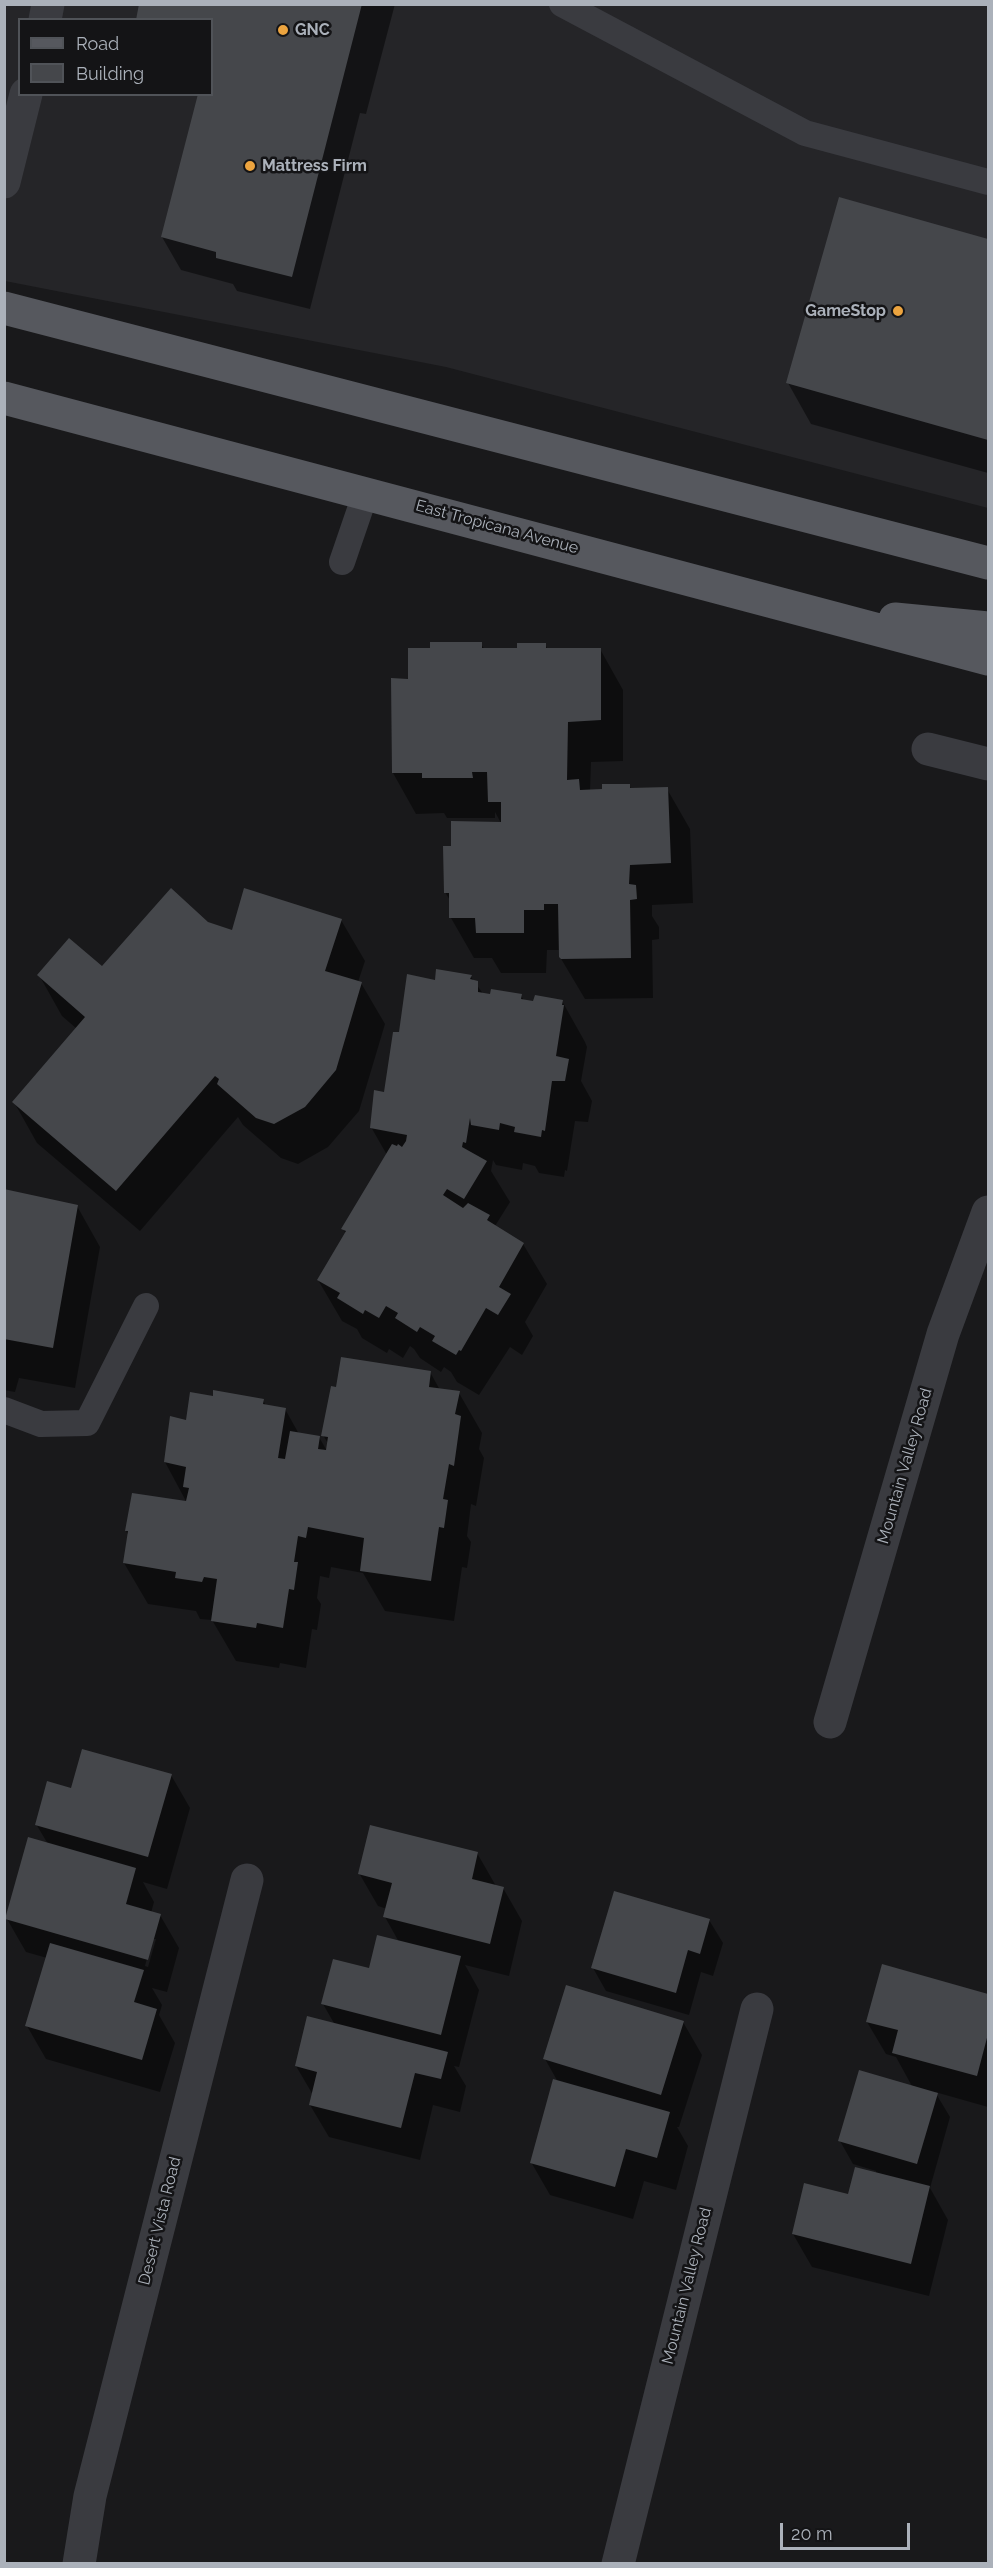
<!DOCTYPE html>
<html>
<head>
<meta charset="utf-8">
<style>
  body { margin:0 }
  #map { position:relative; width:993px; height:2568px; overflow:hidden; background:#19191b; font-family:Raleway,sans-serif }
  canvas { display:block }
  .frame { position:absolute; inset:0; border:6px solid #abb1ba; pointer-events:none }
  .legend { position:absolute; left:18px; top:18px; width:195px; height:78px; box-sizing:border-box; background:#141416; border:2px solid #505358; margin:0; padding:8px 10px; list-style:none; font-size:18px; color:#abb1ba }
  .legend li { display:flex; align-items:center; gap:12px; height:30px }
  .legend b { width:30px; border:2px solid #505358 }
  .scale { position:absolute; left:780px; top:2523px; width:130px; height:27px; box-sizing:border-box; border:3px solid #abb1ba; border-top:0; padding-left:8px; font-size:18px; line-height:21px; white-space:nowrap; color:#abb1ba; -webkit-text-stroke:4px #141416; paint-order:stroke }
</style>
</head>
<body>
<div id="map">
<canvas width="993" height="2568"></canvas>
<div class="frame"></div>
<ul class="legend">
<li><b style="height:8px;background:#56585e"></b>Road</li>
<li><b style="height:16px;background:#45474b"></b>Building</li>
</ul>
<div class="scale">20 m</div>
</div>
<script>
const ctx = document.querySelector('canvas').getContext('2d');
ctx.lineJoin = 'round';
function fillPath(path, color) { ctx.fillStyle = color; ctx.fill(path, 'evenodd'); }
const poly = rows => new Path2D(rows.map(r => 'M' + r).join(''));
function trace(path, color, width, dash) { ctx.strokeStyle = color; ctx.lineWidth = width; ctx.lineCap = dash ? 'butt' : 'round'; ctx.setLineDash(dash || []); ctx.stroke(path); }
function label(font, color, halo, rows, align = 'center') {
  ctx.font = font + ' Raleway,sans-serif'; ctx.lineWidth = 5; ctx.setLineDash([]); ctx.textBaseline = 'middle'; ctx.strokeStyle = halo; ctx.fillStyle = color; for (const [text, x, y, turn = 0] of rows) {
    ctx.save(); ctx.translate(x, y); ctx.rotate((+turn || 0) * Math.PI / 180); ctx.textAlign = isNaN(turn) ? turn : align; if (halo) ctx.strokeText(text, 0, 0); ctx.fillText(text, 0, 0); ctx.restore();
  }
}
fillPath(poly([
  [4,5,988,5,988,508,446,367,5,281],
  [20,20,212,20,212,94,20,94]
]), '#252528');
fillPath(poly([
  [141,4,395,4,366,114,360,113,310,309,237,291,233,284,181,270,162,237,212,94,212,20],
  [840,198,988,240,988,473,811,424,788,383],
  [481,644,485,650,518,649,545,644,548,650,600,649,623,690,623,761,591,762,590,791,629,785,632,790,667,789,690,829,693,903,652,905,652,916,659,927,659,939,652,940,653,998,585,999,560,957,560,950,547,950,546,973,501,973,492,958,474,958,451,918,451,902,445,892,452,847,501,823,495,812,495,818,447,818,444,813,416,814,393,773,410,680,432,649],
  [341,920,365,961,358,982,361,983,385,1024,359,1111,328,1147,298,1164,281,1158,243,1125,238,1117,140,1231,37,1143,14,1102,77,1029,62,1016,39,975,102,968,208,923,233,932],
  [471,977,484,995,521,995,524,1001,562,1001,585,1042,587,1047,581,1081,592,1101,588,1122,575,1121,567,1171,565,1170,564,1177,539,1173,535,1166,523,1163,522,1170,496,1165,493,1160,491,1171,510,1202,495,1226,523,1244,547,1284,525,1322,533,1336,522,1355,510,1347,479,1395,457,1382,451,1372,444,1367,441,1372,420,1358,414,1349,410,1346,403,1358,389,1349,387,1353,362,1338,357,1329,342,1321,318,1280,346,1234,343,1229,387,1155,371,1127,386,1093,400,1034,436,981],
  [4,1190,77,1206,100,1247,75,1388,19,1378,15,1392,4,1390],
  [430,1372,440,1390,459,1393,482,1433,479,1449,484,1458,476,1506,471,1504,467,1536,471,1542,467,1568,462,1567,454,1621,385,1611,363,1573,331,1567,329,1578,320,1576,317,1598,321,1604,317,1630,312,1629,306,1668,280,1663,279,1668,236,1661,212,1620,200,1619,196,1611,148,1604,124,1563,128,1535,126,1531,187,1503,165,1462,187,1421,214,1398,263,1400,266,1406,285,1409,299,1434,319,1437,327,1451,329,1445,323,1435],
  [171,1775,190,1808,167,1889,143,1882,154,1902,151,1913,160,1915,179,1948,167,1992,152,1988,162,2005,159,2015,175,2043,160,2092,46,2059,27,2026,47,1958,26,1952,7,1919,48,1844,36,1824,72,1790],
  [152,1939,156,1939,148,1967,145,1966],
  [477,1853,496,1886,503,1888,522,1921,509,1976,465,1965,479,1990,459,2067,454,2066,466,2086,460,2112,433,2105,420,2160,329,2137,310,2105,313,2095,296,2066,335,2025,323,2004,370,1970,399,1942,385,1917,387,1909,378,1906,359,1873],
  [709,1920,723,1943,713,1976,701,1972,689,2015,606,1991,593,1968],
  [883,1966,988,1995,988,2107,935,2092,950,2117,930,2188,948,2220,929,2296,812,2267,793,2234,849,2196,876,2174,876,2171,853,2164,840,2141,913,2088,896,2057,886,2054,867,2022],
  [683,2022,702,2055,679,2127,677,2127,688,2146,676,2190,644,2181,633,2219,550,2195,531,2162,558,2082,545,2059]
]), '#0007');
fillPath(poly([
  [139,4,362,4,292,277,216,258,216,252,161,237,198,94,212,94,212,20,136,20],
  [839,197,988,239,988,440,786,383],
  [430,642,482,642,482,648,517,648,517,643,546,643,546,648,601,648,601,720,568,722,567,780,579,779,580,790,602,789,602,784,630,784,630,788,668,787,671,863,630,865,629,884,636,885,637,899,630,900,631,958,561,959,559,957,558,904,544,904,544,910,524,910,524,933,476,933,475,918,449,918,449,893,444,893,443,846,451,846,451,821,501,822,501,802,488,802,487,772,472,772,473,778,422,778,422,773,392,773,391,678,408,679,408,648,430,648],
  [171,888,208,922,232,930,244,888,342,919,325,971,362,982,336,1070,305,1107,274,1124,256,1118,217,1084,219,1079,215,1076,116,1191,12,1102,85,1017,37,975,69,938,102,966],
  [436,969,472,975,470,979,478,981,478,992,490,994,491,989,522,994,521,999,533,1001,535,995,563,1000,562,1005,564,1005,556,1056,569,1059,565,1081,552,1081,545,1131,542,1130,541,1137,514,1132,515,1127,500,1123,499,1130,471,1125,470,1118,466,1143,463,1142,462,1147,487,1161,464,1199,447,1189,443,1195,463,1208,468,1203,490,1215,487,1220,524,1243,499,1287,511,1294,498,1315,486,1308,461,1351,459,1350,456,1355,432,1341,435,1336,420,1327,417,1332,395,1318,398,1313,386,1306,379,1318,365,1310,363,1314,337,1298,340,1293,317,1280,346,1231,341,1229,392,1144,397,1146,398,1144,402,1147,406,1141,407,1135,370,1128,374,1090,384,1092,393,1032,399,1032,407,974,435,980],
  [4,1189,78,1205,53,1348,4,1339],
  [341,1357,431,1371,429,1387,460,1391,455,1414,461,1416,454,1466,449,1464,443,1499,448,1500,444,1528,439,1527,431,1581,360,1571,364,1538,308,1527,306,1538,298,1536,294,1562,298,1562,294,1590,289,1589,283,1628,257,1623,256,1628,211,1621,217,1579,204,1577,202,1582,175,1578,176,1572,123,1563,128,1531,125,1531,132,1493,186,1501,189,1488,183,1487,186,1467,164,1462,170,1416,186,1420,190,1392,213,1396,213,1390,264,1399,263,1404,286,1408,278,1458,285,1459,290,1431,320,1436,318,1449,326,1450,328,1437,321,1436,331,1386,336,1387],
  [82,1749,172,1774,148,1857,35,1825,47,1781,71,1788],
  [370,1825,478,1852,472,1879,504,1887,490,1944,383,1917,392,1883,358,1874],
  [28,1837,136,1868,126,1904,161,1914,148,1960,5,1919],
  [614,1891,710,1919,700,1954,688,1950,676,1993,591,1968],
  [377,1935,461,1956,441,2035,321,2004,333,1959,369,1968],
  [50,1943,144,1970,134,2002,157,2009,142,2060,25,2026],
  [882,1964,988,1994,988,2034,977,2076,892,2053,898,2030,866,2022],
  [566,1985,684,2021,661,2095,543,2059],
  [307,2016,448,2052,441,2079,415,2073,401,2128,309,2105,317,2072,295,2066],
  [859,2070,938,2093,917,2164,838,2141],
  [553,2079,670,2112,657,2158,626,2149,615,2187,530,2163],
  [855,2167,930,2186,911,2264,792,2234,804,2183,848,2194]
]), '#45474b');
trace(poly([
  [562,4,805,133,988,182],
  [342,562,366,492],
  [4,1410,41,1424,87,1423,146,1306]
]), '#3a3b40', 26);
trace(poly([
  [45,20,48,4],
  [4,182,26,94],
  [928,749,988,764],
  [830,1722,943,1334,988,1212],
  [79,2564,90,2496,247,1880],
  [618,2564,757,2009]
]), '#3a3b40', 33);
trace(poly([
  [4,308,988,563],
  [4,398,988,659],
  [895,619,988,628]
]), '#56585e', 33);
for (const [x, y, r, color] of [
  [283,30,6,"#eca43f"],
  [250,166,6,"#eca43f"],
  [898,311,6,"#eca43f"]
]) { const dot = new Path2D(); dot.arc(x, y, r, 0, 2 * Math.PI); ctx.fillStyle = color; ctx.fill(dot); trace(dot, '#141416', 2); }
label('bold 16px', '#abb1ba', '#141416', [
  ["GNC",295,30],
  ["Mattress Firm",262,166],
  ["GameStop",886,311,"right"]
], 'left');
label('16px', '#abb1ba', '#141416', [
  ["East Tropicana Avenue",497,527,15],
  ["Mountain Valley Road",905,1466,-74],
  ["Desert Vista Road",160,2221,-76],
  ["Mountain Valley Road",687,2286,-76]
]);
</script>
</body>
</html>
